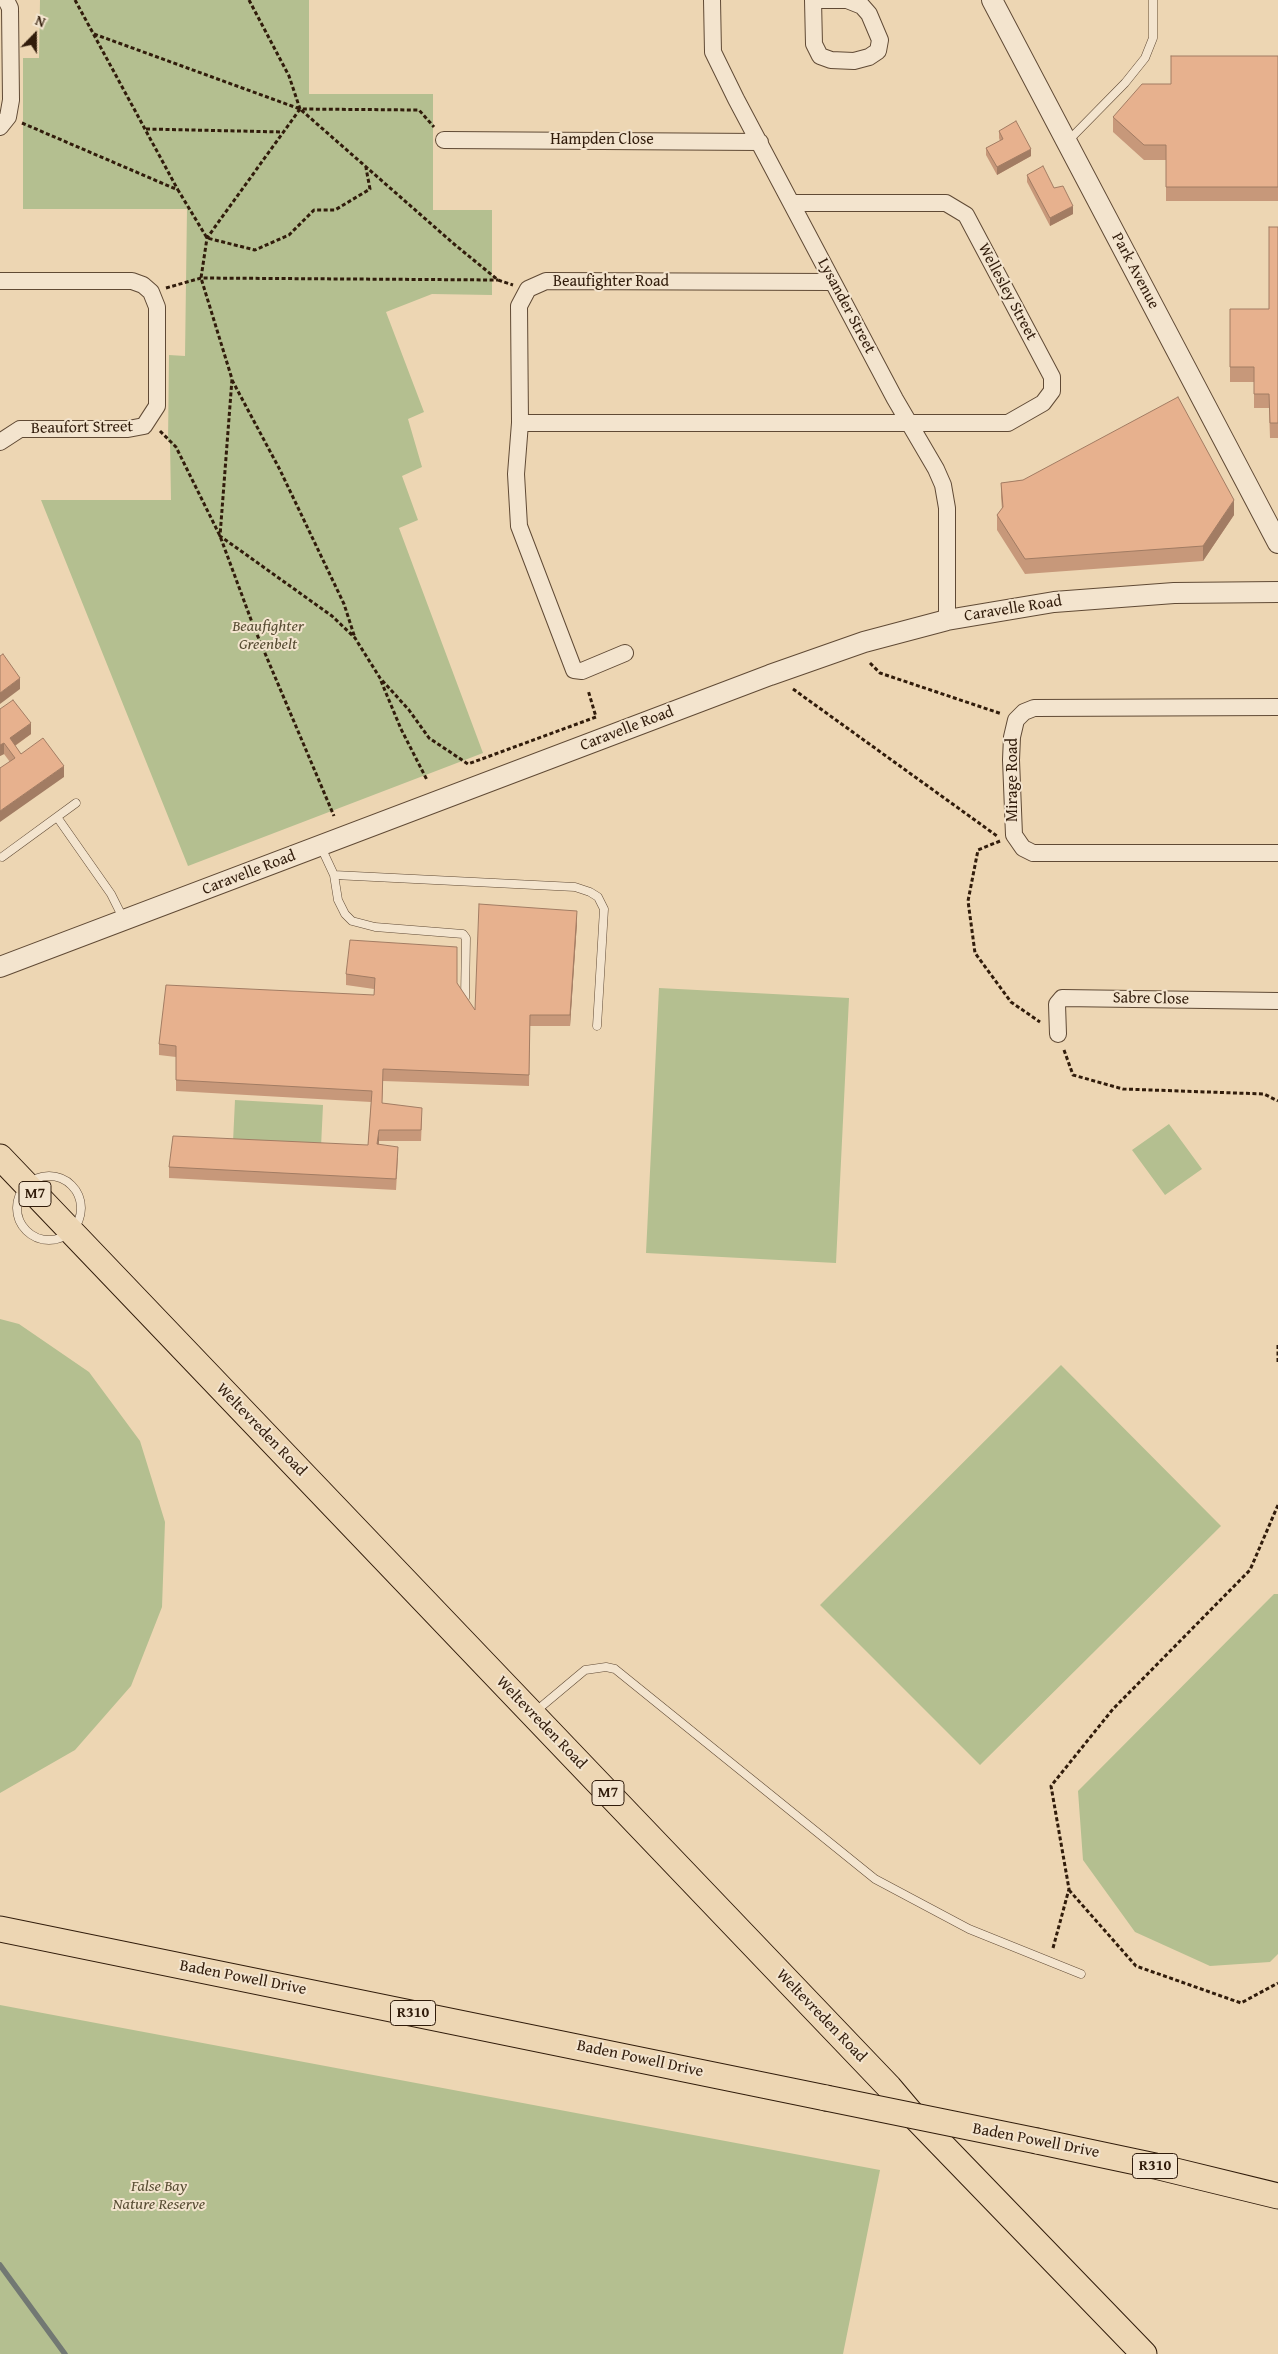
<!DOCTYPE html>
<html>
<head>
<meta charset="utf-8">
<style>
  body { margin:0 }
  #map { position:relative; width:1278px; height:2354px; overflow:hidden; background:#edd6b3; font-family:"Gentium Book Plus",serif }
  canvas { display:block }
  .north { position:absolute; left:10px; top:10px; width:50px; height:50px; -webkit-text-stroke:4px #f3e4ce; paint-order:stroke; rotate:22deg; font-size:14px; font-weight:700; line-height:20px; text-align:center; color:#311c0b }
  .north::after { content:''; display:block; margin:auto; width:18px; height:22px; background:#311c0b; clip-path:polygon(50% 0,100% 100%,50% 72%,0 100%) }
</style>
</head>
<body>
<div id="map">
<canvas width="1278" height="2354"></canvas>
<div class="north">N</div>
</div>
<script>
const ctx = document.querySelector('canvas').getContext('2d');
ctx.lineJoin = 'round';
function fillPath(path, color) { ctx.fillStyle = color; ctx.fill(path, 'evenodd'); }
const poly = rows => new Path2D(rows.map(r => 'M' + r).join(''));
function trace(path, color, width, dash) { ctx.strokeStyle = color; ctx.lineWidth = width; ctx.lineCap = dash ? 'butt' : 'round'; ctx.setLineDash(dash || []); ctx.stroke(path); }
function label(font, color, halo, rows, align = 'center') {
  ctx.font = font + ' "Gentium Book Plus",serif'; ctx.lineWidth = 4; ctx.setLineDash([]); ctx.textBaseline = 'middle'; ctx.strokeStyle = halo; ctx.fillStyle = color; for (const [text, x, y, turn = 0] of rows) {
    ctx.save(); ctx.translate(x, y); ctx.rotate((+turn || 0) * Math.PI / 180); ctx.textAlign = isNaN(turn) ? turn : align; if (halo) ctx.strokeText(text, 0, 0); ctx.fillText(text, 0, 0); ctx.restore();
  }
}
fillPath(poly([
  [40,0,309,0,309,94,433,94,433,210,492,210,492,295,432,294,386,312,424,412,408,419,422,467,402,476,418,520,399,528,483,753,188,866,41,500,171,500,170,442,168,442,169,355,185,356,187,209,23,209,23,58,39,58],
  [659,988,849,998,836,1263,646,1253],
  [235,1100,323,1105,321,1147,233,1142],
  [1169,1124,1202,1169,1165,1195,1132,1150],
  [0,1319,19,1324,89,1372,140,1441,165,1522,162,1607,131,1686,75,1750,0,1793],
  [1061,1365,1221,1526,980,1765,820,1605],
  [1274,1594,1278,1594,1278,1954,1270,1962,1210,1966,1135,1932,1083,1860,1078,1791],
  [0,2005,880,2170,843,2354,0,2354]
]), '#b4bf90');
trace(poly([
  [0,2265,65,2354]
]), '#727873', 5.5);
const service = poly([
  [1068,141,1125,83,1145,58,1153,38,1153,0],
  [57,817,111,894,123,918],
  [320,845,334,875,338,900,345,914,352,921,375,927,463,934,466,938,465,998],
  [2,857,76,803],
  [334,875,575,887,590,892,598,897,604,909,597,1026],
  '17 1208a32 32 0 1 1 64 0a32 32 0 1 1-64 0Z',
  [536,1711,585,1670,606,1667,615,1669,875,1879,969,1929,1081,1974]
]);
const minor = poly([
  [712,0,713,52,736,99,895,399,936,469,943,485,947,508,947,620],
  [813,0,814,44,820,56,831,60,854,61,869,57,878,51,880,40,869,14,862,6,847,0,818,0],
  [0,127,8,117,11,100,10,8,6,0],
  [444,140,760,142],
  [0,281,132,281,143,285,151,292,157,307,157,406,144,426,128,429,20,429,0,442],
  [520,423,1008,423,1043,403,1052,391,1052,377,966,215,946,203,792,203],
  [625,653,582,671,574,670,519,526,516,474,520,423,519,306,528,289,546,281,833,282],
  [1278,707,1034,708,1024,712,1016,720,1012,737,1011,760,1014,835,1023,848,1033,853,1278,853],
  [1058,1034,1057,1004,1062,998,1278,1001]
]);
const tertiary = poly([
  [992,0,1278,543],
  [0,967,770,675,864,642,947,620,1054,602,1174,593,1278,592]
]);
const primary = poly([
  [0,1157,889,2087,911,2113,1144,2354],
  [0,1929,826,2098],
  [1037,2141,1155,2166,1278,2196]
]);
trace(service, '#604a35', 9);
trace(minor, '#604a35', 18);
trace(tertiary, '#604a35', 22);
trace(primary, '#311c0b', 27);
trace(poly([
  [75,0,178,190],
  [249,0,289,76,300,109,419,110,434,127],
  [94,34,300,109,454,244,498,280,513,285],
  [300,109,207,238,201,278,232,379,220,536,332,616,355,638,380,678,409,710,429,738,468,764,596,717,588,690],
  [22,123,178,190,207,238,255,250,289,235,314,210,335,210,370,189,366,168],
  [146,129,284,132],
  [166,288,201,278,498,280],
  [232,380,280,470,344,604,355,638],
  [160,431,176,447,220,536,253,625,334,816],
  [870,663,880,673,1002,714],
  [381,681,401,729,427,780],
  [793,689,997,836],
  [1000,841,978,850,968,901,975,953,1011,1002,1040,1022],
  [1064,1050,1073,1075,1123,1089,1264,1094,1278,1101],
  [1278,1345,1278,1363],
  [1069,1890,1136,1966,1241,2003,1278,1983],
  [1053,1948,1069,1889,1051,1786,1113,1709,1250,1570,1278,1505]
]), '#311c0b', 3, [4, 2.5]);
trace(service, '#f3e4ce', 8);
trace(minor, '#f3e4ce', 16);
trace(tertiary, '#f3e4ce', 20);
trace(primary, '#edd6b3', 25);
const primaryBridge = poly([
  [826,2098,1037,2141]
]);
trace(primaryBridge, '#311c0b', 27, []);
trace(primaryBridge, '#edd6b3', 25);
fillPath(poly([
  [1278,56,1278,201,1166,201,1166,160,1144,160,1113,132,1113,117,1171,84],
  [999,131,1031,156,997,175,986,155,986,148,1000,141,999,138],
  [1027,175,1054,188,1073,214,1050,226,1027,182],
  [1278,227,1278,438,1270,438,1269,408,1254,408,1254,382,1230,382,1230,309,1269,309],
  [1023,480,1234,515,1203,561,1025,574,997,530,997,515,1002,509,1001,497,1001,483],
  [0,709,31,734,15,746,21,754,64,777,10,762,4,754,0,756],
  [577,922,570,1026,530,1026,529,1086,383,1081,382,1103,422,1119,421,1141,379,1141,379,1144,398,1158,396,1190,169,1178,169,1167,368,1145,371,1102,176,1091,176,1057,159,1055,159,1044,374,995,374,989,346,985,346,974,457,983,475,1010]
]), '#c7987a');
fillPath(poly([
  [1031,149,1031,156,997,175,997,167],
  [1073,206,1073,214,1050,226,1050,218],
  [1234,500,1234,515,1203,561,1203,546],
  [20,678,20,689,0,704,0,693],
  [31,723,31,734,10,749,10,738],
  [4,743,4,754,0,756,0,745],
  [64,766,64,777,0,822,0,811],
  [577,911,577,922,570,1026,570,1015],
  [379,1130,379,1141,377,1155,377,1144]
]), '#a27c63');
const building = poly([
  [1171,56,1278,56,1278,187,1166,187,1166,145,1144,145,1113,117,1142,84,1171,84,1171,56],
  [1016,121,1031,149,997,167,986,148,1003,139,999,131,1016,121],
  [1043,166,1054,188,1063,186,1073,206,1050,218,1027,175,1043,166],
  [1269,227,1278,227,1278,423,1270,423,1269,394,1254,394,1254,367,1230,367,1230,309,1269,309,1269,227],
  [1178,397,1234,500,1203,546,1025,559,997,515,1003,507,1001,483,1023,480,1178,397],
  [3,654,20,678,0,693,0,656,3,654],
  [13,700,31,723,10,738,21,754,43,738,64,766,0,811,0,768,15,758,4,743,0,745,0,709,13,700],
  [479,904,577,911,570,1015,530,1015,529,1075,383,1069,382,1103,422,1108,421,1130,379,1130,377,1144,398,1147,396,1179,169,1167,173,1136,368,1145,372,1091,176,1080,176,1046,159,1044,166,985,374,995,375,978,346,974,350,940,457,947,457,983,475,1010,479,904]
]);
fillPath(building, '#e7b18e');
trace(building, '#a27c63', 1);
for (const [x, y, w] of [
  [35,1194,32],
  [608,1793,32],
  [413,2013,45],
  [1155,2166,45]
]) { const box = new Path2D(); box.roundRect(x - w / 2, y - 12.5, w, 25, 4); ctx.fillStyle = '#f3e4ce'; ctx.fill(box); trace(box, '#311c0b', 1); }
label('bold 15px', '#311c0b', null, [
  ["M7",35,1194],
  ["M7",608,1793],
  ["R310",413,2013],
  ["R310",1155,2166]
]);
label('16px', '#311c0b', '#f3e4ce', [
  ["Hampden Close",602,140],
  ["Park Avenue",1135,271,62],
  ["Beaufighter Road",611,282],
  ["Wellesley Street",1007,292,62],
  ["Lysander Street",846,306,62],
  ["Beaufort Street",82,428,-1],
  ["Caravelle Road",1013,609,-9],
  ["Caravelle Road",627,729,-21],
  ["Mirage Road",1013,780,-90],
  ["Caravelle Road",249,873,-21],
  ["Sabre Close",1151,999,1],
  ["Weltevreden Road",261,1430,46],
  ["Weltevreden Road",541,1723,46],
  ["Baden Powell Drive",243,1978,11],
  ["Weltevreden Road",821,2016,46],
  ["Baden Powell Drive",640,2059,12],
  ["Baden Powell Drive",1036,2141,11]
]);
label('italic 16px', '#584d33', '#f3e4ce', [
  ["Beaufighter",268,627],
  ["Greenbelt",268,645],
  ["False Bay",159,2187],
  ["Nature Reserve",159,2205]
]);
</script>
</body>
</html>
